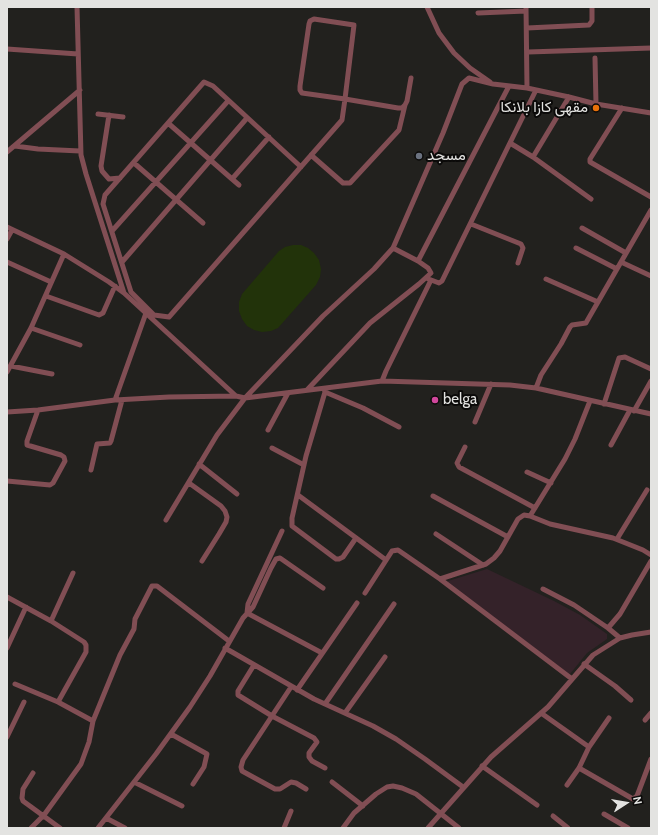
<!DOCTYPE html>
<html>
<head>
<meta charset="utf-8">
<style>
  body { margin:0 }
  #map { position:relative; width:658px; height:835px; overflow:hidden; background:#22211e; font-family:Cabin,sans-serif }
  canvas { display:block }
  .frame { position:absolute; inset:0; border:8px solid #e3e3e1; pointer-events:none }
  .north { position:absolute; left:606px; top:783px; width:40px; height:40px; -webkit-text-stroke:3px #0b0a09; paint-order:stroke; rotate:78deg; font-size:11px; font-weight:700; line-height:16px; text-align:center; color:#e3e3e1 }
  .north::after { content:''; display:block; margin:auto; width:14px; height:18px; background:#e3e3e1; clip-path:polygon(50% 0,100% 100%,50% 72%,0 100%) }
</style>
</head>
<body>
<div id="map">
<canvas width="658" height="835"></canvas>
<div class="frame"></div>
<div class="north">N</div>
</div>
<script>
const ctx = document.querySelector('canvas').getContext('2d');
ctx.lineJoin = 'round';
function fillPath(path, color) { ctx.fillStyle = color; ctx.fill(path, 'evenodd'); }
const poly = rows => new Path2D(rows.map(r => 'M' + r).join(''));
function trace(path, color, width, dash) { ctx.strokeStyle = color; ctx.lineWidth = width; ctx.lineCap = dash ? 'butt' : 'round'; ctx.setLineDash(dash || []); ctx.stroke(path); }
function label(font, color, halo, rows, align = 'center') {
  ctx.font = font + ' Cabin,Vazirmatn,sans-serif'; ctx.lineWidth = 4; ctx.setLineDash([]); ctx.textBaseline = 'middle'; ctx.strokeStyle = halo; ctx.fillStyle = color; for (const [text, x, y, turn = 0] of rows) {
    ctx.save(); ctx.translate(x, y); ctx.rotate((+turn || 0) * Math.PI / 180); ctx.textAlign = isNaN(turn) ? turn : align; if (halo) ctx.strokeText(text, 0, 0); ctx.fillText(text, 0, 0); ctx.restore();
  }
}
fillPath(poly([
  [487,569,554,601,580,615,607,634,607,639,587,653,570,674,568,673,447,583,448,581]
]), '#342229');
fillPath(poly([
  [293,245,301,245,308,248,314,253,319,260,321,269,320,277,316,285,278,328,271,331,262,332,254,330,247,326,242,319,239,311,239,302,242,294,279,251,285,247]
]), '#22330a');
trace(poly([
  [77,7,81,155,86,174,124,293,236,396,245,398,382,381,510,385,536,388,651,414],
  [427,7,439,33,454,53,470,68,490,82],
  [526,7,527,88],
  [478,13,526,11],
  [527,28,589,25,592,21,592,7],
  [7,49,78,54],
  [528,52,651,48],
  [595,58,596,104],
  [622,108,590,159,590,162,651,197],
  [98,114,123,117],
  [109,115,101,166,102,171,109,179,120,178],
  [168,123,232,179,269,137],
  [510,143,533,157,591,199],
  [15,146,38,149,80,151],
  [7,152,80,90],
  [311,155,343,183,350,183,399,130,405,105],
  [533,157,569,97],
  [134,163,203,223],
  [301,167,213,86,204,82,105,195,103,204,131,292,154,315,169,317,342,120,345,99,354,25,314,19,310,21,309,24,300,86,300,90,302,93,345,99,398,108,402,108,405,105,407,101,411,78],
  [232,179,239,185],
  [471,224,521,244,523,248,518,263],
  [7,227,64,254,109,282,124,293],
  [582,228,626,253],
  [112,231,228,101],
  [7,239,12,230],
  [393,248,418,261,509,86],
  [576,248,617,269],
  [7,262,51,282],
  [122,262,247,118],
  [621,262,651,276],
  [426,278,439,283,442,281,536,90],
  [546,279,598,302],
  [46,296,99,315,103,313,115,286],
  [31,328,80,345],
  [11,366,52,374],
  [7,372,31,328,64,254],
  [382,381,386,371,431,280],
  [536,388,541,375,561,344,570,327,572,325,586,323,587,321,651,210],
  [324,389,325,392,306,456,292,518,292,526,336,559,339,559,343,557,356,538],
  [307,390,370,323,419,284,431,273,428,268,418,261],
  [325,392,363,408,399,427],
  [115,400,146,313],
  [590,401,575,439,565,459,530,516,550,524,613,538,643,550,651,555],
  [604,404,619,358,625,357,651,369],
  [634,411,651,381],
  [7,412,38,410,115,400,169,397,236,396],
  [475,422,491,384],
  [268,430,288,393],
  [611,445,630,410],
  [465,447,457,463,459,467,535,508],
  [272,448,304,465],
  [199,464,237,494],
  [91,470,97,444,110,443,111,441,122,400],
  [527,472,551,483],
  [7,481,50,485,53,483,65,461,64,457,61,455,27,445,27,441,38,410],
  [189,483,221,506,225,511,227,517,226,522,219,534,202,561],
  [298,495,386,560],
  [433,496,508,537],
  [166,520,217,435,245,398,323,316,374,269,393,248,443,133,462,84,469,78,493,84,527,88,569,97,596,104,651,113],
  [282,531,248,604,247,613,322,653],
  [436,534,483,565],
  [617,539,647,490],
  [440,579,486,564,494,558,500,551,518,519,524,515,530,516],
  [543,589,574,605,608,628,620,614,651,561],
  [365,593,392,551,398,550,440,579,572,679],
  [7,597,51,621,84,642,86,645,86,652,58,702],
  [51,621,73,573],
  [608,628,620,638],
  [7,648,26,607],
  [225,648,314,699,373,726,396,739,425,759,463,787],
  [584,664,615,686,631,700],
  [254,665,238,691,238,695,272,716,314,738,317,742,309,753,309,757,312,761,325,768],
  [15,684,58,702,93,721,89,742,81,764,44,815,31,828],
  [291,687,243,760,241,767,242,771,275,789,280,789,291,782,296,783,306,789],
  [297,690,357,603],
  [325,704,394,604],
  [345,713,385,657],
  [541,713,589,747],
  [645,720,651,713],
  [93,721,120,655,134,629,135,619,152,586,157,586,229,641],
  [171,734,207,754,204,767,193,784],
  [7,737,24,702],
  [482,766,537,805],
  [579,768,633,799,637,796,651,759],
  [33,773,23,789,22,798,23,801,60,828],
  [134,782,182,806],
  [332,782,363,806],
  [567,785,579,768,589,747,609,718],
  [604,814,628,828],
  [553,816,568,828],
  [106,818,125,828],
  [98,828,156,754,190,707,210,676,243,618,253,607,271,568,276,559,280,558,323,588],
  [284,828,291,811],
  [343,828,354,813,376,794,387,787,393,786,402,788,416,794,459,828],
  [428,828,491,757,548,707,593,655,620,638,632,635,651,632]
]), '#814e54', 5);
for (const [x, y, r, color] of [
  [596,108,4,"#e8710a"],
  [419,156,4,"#6b7280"],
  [435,400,4,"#d1479c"]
]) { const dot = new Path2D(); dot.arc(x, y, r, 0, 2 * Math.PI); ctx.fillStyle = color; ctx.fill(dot); trace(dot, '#0b0a09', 1.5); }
label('15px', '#e3e3e1', '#0b0a09', [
  ["مقهى كازا بلانكا",588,108,"right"],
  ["مسجد",427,156],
  ["belga",443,400]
], 'left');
</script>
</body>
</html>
